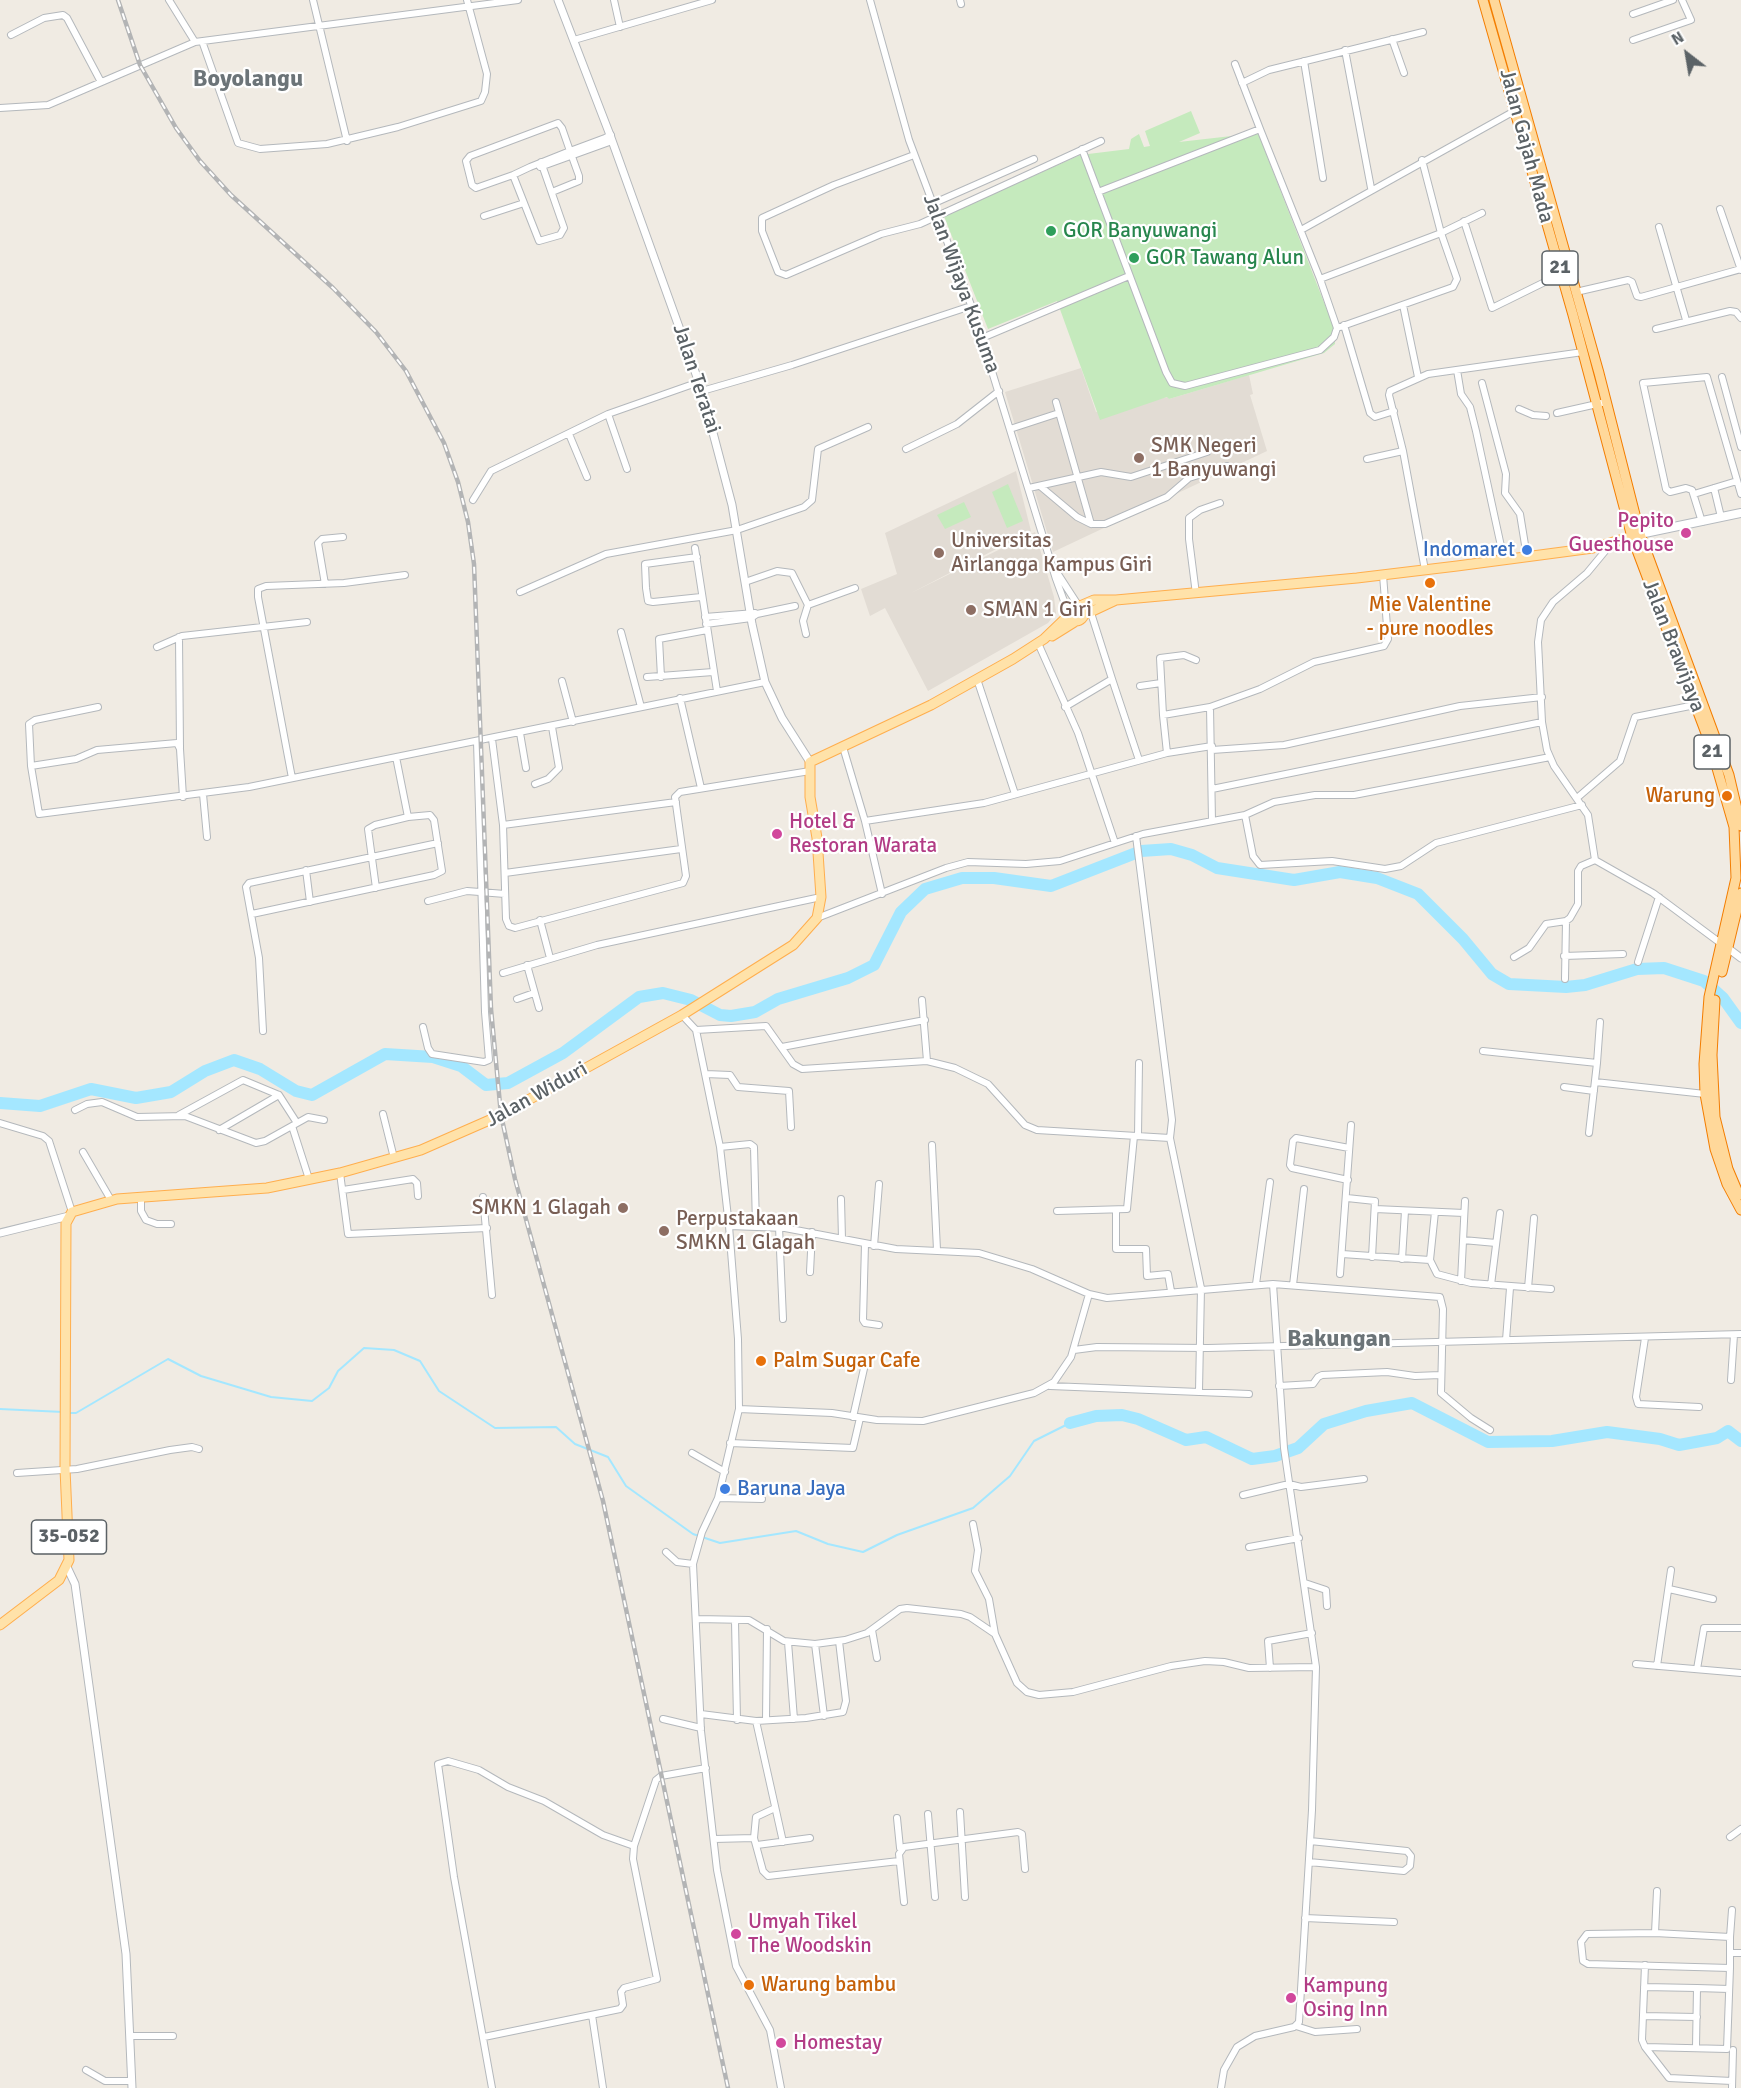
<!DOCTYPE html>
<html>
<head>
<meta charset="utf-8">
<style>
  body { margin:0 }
  #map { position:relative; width:1741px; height:2088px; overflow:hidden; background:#f0ebe3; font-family:Signika,sans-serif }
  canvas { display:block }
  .north { position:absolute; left:1657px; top:24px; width:60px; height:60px; -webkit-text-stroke:4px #fff; paint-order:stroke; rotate:329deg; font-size:16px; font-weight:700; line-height:24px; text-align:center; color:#5b6266 }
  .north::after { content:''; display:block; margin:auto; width:21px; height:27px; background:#5b6266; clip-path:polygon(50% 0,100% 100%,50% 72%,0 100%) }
</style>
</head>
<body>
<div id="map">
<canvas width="1741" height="2088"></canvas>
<div class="north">N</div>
</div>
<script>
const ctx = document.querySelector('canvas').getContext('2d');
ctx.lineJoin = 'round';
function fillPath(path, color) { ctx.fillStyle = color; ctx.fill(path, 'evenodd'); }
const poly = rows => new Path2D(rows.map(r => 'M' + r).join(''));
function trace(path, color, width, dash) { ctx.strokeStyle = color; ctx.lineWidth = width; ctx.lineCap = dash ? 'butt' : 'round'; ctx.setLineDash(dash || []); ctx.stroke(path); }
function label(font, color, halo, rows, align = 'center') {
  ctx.font = font + ' Signika,sans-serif'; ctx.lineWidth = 4.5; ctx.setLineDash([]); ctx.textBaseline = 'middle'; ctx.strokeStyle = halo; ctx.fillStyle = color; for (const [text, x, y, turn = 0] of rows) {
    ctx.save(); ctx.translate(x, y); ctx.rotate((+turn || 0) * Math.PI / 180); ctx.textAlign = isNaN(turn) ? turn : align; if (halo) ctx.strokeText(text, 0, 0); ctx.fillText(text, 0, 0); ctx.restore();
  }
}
fillPath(poly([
  [1081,368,1096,412,1168,397,1169,399,1249,375,1253,394,1250,395,1267,451,1053,552,1005,392],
  [1016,471,1031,531,911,593,1035,532,1054,597,1056,613,1048,623,928,691,885,608,870,616,861,589,897,574,885,533]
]), '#e2dcd4');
fillPath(poly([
  [1191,111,1200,133,1179,142,1258,133,1334,328,1335,344,1324,353,1169,399,1167,397,1100,420,1057,301,988,329,944,216,1080,155,1129,149,1131,139,1139,134,1144,147,1150,146,1145,131],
  [1008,484,1023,521,1007,528,992,492],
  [964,502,971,517,945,529,937,515]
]), '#c5eabd');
trace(poly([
  [0,1409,63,1412],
  [69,1413,76,1413,168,1359,201,1376,271,1397,312,1401,329,1388,338,1371,364,1348,394,1350,420,1361,439,1391,495,1428,556,1427,575,1444,608,1457,626,1486,693,1534,720,1543,796,1531,828,1544,863,1552,897,1535,973,1508,1010,1476,1034,1441,1070,1423]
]), '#a4e7ff', 2);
trace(poly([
  [0,1103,40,1106,91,1089,136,1098,171,1092,205,1071,234,1060,260,1069,296,1091,312,1095,385,1054,433,1057,461,1066,486,1085,508,1083,563,1053,639,997,663,993,691,1000,720,1015,731,1016,755,1012,778,999,848,978,874,965,901,912,925,889,962,878,994,878,1051,886,1141,851,1171,849,1192,855,1217,868,1294,880,1340,872,1377,878,1418,894,1463,939,1492,974,1509,984,1566,987,1585,985,1637,969,1664,968,1704,981,1723,998,1741,1023],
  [1070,1423,1096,1416,1122,1415,1138,1419,1186,1440,1206,1437,1252,1459,1275,1456,1298,1448,1324,1424,1366,1411,1412,1403,1488,1442,1552,1441,1607,1432,1660,1439,1679,1445,1717,1438,1728,1431,1741,1441]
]), '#a4e7ff', 12);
const minor = poly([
  [169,0,195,42],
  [313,0,347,141],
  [614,0,620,27],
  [870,0,909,140,974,313,1056,579,1068,612],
  [960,0,961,4],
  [1633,14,1673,0],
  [11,35,44,18,63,15,67,18,101,82],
  [1392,39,1404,73],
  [574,40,712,0],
  [1633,40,1691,20,1682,0],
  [202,41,238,143,260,149,327,144,398,127,481,101,485,92,487,74,467,0],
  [1345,50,1371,188],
  [1304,61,1323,178],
  [1235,64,1260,129],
  [1242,83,1269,70,1423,32],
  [0,108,48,105,195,42,518,0],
  [1082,149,1166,372,1172,383,1185,386,1320,350,1334,337,1337,328,1320,279,1260,129,1098,192],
  [914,155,834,185,762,218,762,231,778,272,786,275,881,234,920,224,1101,141],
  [540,167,612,141],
  [513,175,539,241,560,235,564,228,541,162],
  [552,192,579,181,579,176,570,151,562,128,558,123,470,156,466,161,472,185,476,188,513,175,530,167,570,151,605,138,611,135],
  [932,204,1034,159],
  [1720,209,1741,270],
  [484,216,524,203],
  [1464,221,1492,308,1561,274],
  [1659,227,1686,320],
  [1301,230,1518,109],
  [1320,279,1441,233,1422,160],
  [1576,292,1628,280,1632,282,1637,296,1641,297,1741,269],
  [1403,305,1418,377],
  [1344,325,1370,413,1375,417,1394,411],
  [1337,328,1453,287,1457,279,1441,233,1482,213],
  [1656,329,1730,311,1736,312,1741,318],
  [982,338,1129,276],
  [1457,370,1461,394,1470,407,1476,431,1504,560],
  [1722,377,1741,447],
  [1482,383,1506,474,1505,493,1520,514,1527,557],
  [702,391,792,365,971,306],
  [1056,402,1091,524,1105,524,1167,497,1189,478,1227,466],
  [1519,409,1533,415,1546,416],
  [1557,413,1606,402],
  [608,414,627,469],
  [1010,429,1059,413],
  [569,434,587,477],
  [906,449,957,424,999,391],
  [1367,459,1403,451],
  [1040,486,1077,517,1091,524],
  [1029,488,1101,472,1131,477,1207,452],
  [1714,488,1721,517],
  [1694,494,1737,481],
  [473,500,491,471,608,414,699,382],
  [1702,522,1692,490,1686,488,1670,492,1666,489,1643,383,1707,377,1741,494],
  [1611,544,1587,573,1553,602,1541,620,1538,642,1542,722,1547,750,1554,766,1588,815,1595,860,1653,893,1723,945],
  [695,548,717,691],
  [697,557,645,564,646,588,648,601,653,602,701,597],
  [1054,568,1078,605],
  [1425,570,1403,451,1389,395,1390,391,1428,374,1583,352],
  [745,582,777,571,792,573,808,605,803,621,806,634],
  [325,584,318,543,322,539,343,537],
  [520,592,606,554,737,530,804,507,812,500,818,449,868,427],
  [1196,594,1189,539,1189,518,1200,510,1220,503],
  [808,605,855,588],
  [705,617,755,613],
  [706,624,751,618,757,614,795,606],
  [621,632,641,707],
  [179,637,180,748],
  [1038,643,1078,733,1115,843],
  [157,647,182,636,307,622],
  [647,677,713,672],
  [661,677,659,639,707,630],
  [977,679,1015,794],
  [1112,679,1139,760],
  [562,681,573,722],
  [1140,686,1161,683],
  [680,698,701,788],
  [98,707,35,720,29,724,31,766,39,814,249,787,765,682],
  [1065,707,1112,679,1091,613],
  [1163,715,1160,658,1184,655,1196,660],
  [520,733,526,768],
  [492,739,503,825,506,919,509,926,515,928,683,883,686,876,675,797,680,792,810,771],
  [843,747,865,821,882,894],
  [1212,750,1284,745,1460,706,1542,697],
  [1167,753,1212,746],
  [31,766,76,759,97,750,177,743,180,749,183,797],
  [292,778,258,597,258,589,266,586,344,583,405,575],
  [535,784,548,779,559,768,552,727],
  [1212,789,1542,722],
  [203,794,207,837],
  [1577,798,1620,761,1635,717,1695,705],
  [1245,815,1253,856,1260,865,1332,861,1385,869,1401,866,1436,843,1582,805],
  [865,821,984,803,1167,753,1163,715,1210,707],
  [1212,821,1210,707,1260,689,1314,662,1384,646,1388,639,1383,575],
  [503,825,676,802],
  [1136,836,1172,1120,1170,1138],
  [306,870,310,902],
  [505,873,681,849],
  [376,888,368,829,375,825,408,817],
  [428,901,467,891,505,894],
  [252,914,434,875,442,871,434,820,430,815,408,817,396,757],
  [817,918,946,868,968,862,1026,864,1060,861,1143,834,1245,815,1274,802,1315,795,1354,795,1550,757],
  [540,920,550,958],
  [1564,956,1623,954],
  [1514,957,1529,948,1546,924,1566,921,1570,918,1578,904,1578,871,1581,866,1595,860],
  [1638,962,1659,897],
  [527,965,539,1008],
  [503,973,597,945,821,897],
  [1565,979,1566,921],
  [517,999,534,993],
  [922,1000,927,1061],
  [682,1015,696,1030,720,1147,729,1226,738,1339,739,1409,718,1498,702,1532,693,1564,701,1731,717,1870,736,1966,770,2030,781,2088],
  [423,1027,428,1048,432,1054,484,1062,489,1060,485,1012,477,742],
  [696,1030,766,1026,793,1064,802,1069,927,1061,955,1068,988,1084,1025,1125,1037,1130,1170,1138,1201,1288,1199,1391],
  [263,1031,259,958,246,887,249,883,438,843],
  [782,1047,925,1020],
  [1483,1051,1597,1063,1589,1133],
  [1597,1063,1600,1022],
  [706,1074,730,1075,738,1087,789,1091,791,1127],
  [1595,1082,1705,1094],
  [1564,1087,1594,1091],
  [75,1110,87,1104,102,1102,137,1117,185,1116,256,1143,265,1141,308,1117,324,1120],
  [383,1114,394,1158],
  [179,1115,243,1080,279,1095,297,1123],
  [0,1123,43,1136,49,1141,72,1212],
  [292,1126,309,1179],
  [219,1130,279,1095],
  [1138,1136,1139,1063],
  [932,1145,937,1250],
  [720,1147,750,1144,754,1147,756,1226],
  [83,1152,111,1200],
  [340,1173,348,1234,487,1228],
  [1348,1180,1292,1168,1290,1165,1293,1141,1296,1138,1349,1148],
  [343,1190,413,1179,417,1183,418,1196],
  [141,1197,141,1211,146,1220,157,1224,171,1224],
  [483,1197,492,1295],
  [1347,1198,1375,1201,1372,1257],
  [841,1199,842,1239],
  [1375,1209,1464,1213],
  [1057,1211,1127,1209,1134,1136],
  [1116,1211,1116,1249,1146,1249,1147,1276,1168,1274,1171,1291],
  [1435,1212,1430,1260,1437,1274,1471,1283,1551,1289],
  [729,1226,785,1228,896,1249,979,1253,1032,1269,1089,1294,1107,1298,1273,1284,1440,1297,1443,1309,1441,1393,1471,1418,1490,1430],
  [779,1227,783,1319],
  [1463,1240,1496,1243],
  [865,1244,863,1320,865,1323,879,1325],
  [874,1246,879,1184],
  [1342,1254,1430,1260],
  [1402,1259,1405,1211],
  [810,1272,812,1232],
  [1340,1274,1351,1125],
  [1461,1281,1465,1201],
  [1256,1284,1270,1182],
  [1293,1285,1304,1189],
  [1491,1285,1500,1213],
  [1528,1288,1534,1218],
  [1645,1338,1636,1397,1638,1404,1699,1407],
  [1506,1340,1510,1288],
  [1074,1350,1097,1347,1208,1348,1741,1334],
  [1731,1380,1734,1335],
  [1050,1386,1249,1394],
  [1279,1386,1313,1384,1318,1377,1322,1375,1387,1372,1415,1376,1440,1375],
  [739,1409,832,1413,877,1420,923,1421,1034,1393,1054,1382,1071,1357,1089,1294],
  [853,1417,865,1364],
  [730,1443,853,1448,860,1418],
  [692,1453,725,1472],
  [17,1473,77,1469,170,1450,192,1447,199,1449],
  [1243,1495,1289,1484,1301,1487,1364,1479],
  [718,1498,762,1499],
  [973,1524,978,1550,975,1571,989,1599,995,1634],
  [1249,1547,1299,1538],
  [666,1552,677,1562,693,1564],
  [1305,1583,1326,1590,1327,1606],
  [1669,1589,1713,1599],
  [697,1619,749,1620,784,1641,815,1644,845,1640,867,1633,900,1609,907,1608,961,1614,970,1617,995,1634,1017,1683,1027,1692,1039,1695,1073,1692,1171,1666,1205,1661,1224,1662,1249,1668,1316,1667],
  [735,1621,737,1720],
  [872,1630,877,1658],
  [788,1642,794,1719],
  [815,1644,824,1716],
  [1636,1664,1741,1673],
  [1657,1666,1671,1570],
  [1270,1668,1268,1641,1312,1633],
  [1697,1669,1704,1628,1741,1628],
  [701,1714,756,1721,806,1718,843,1712,846,1701,839,1641],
  [663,1719,701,1728],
  [766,1720,767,1629],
  [756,1721,783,1842],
  [960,1812,965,1897],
  [928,1814,935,1897],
  [897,1818,900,1848],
  [1730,1837,1741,1829],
  [754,1838,756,1817,775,1808],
  [714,1839,754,1838,763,1871,768,1876,899,1861],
  [757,1845,810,1838],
  [1309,1862,1404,1871,1410,1866,1411,1856,1407,1851,1310,1841],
  [904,1902,899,1854,904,1847,1018,1832,1022,1834,1025,1869],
  [1305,1918,1394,1922],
  [1655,1933,1730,1937,1730,1968,1588,1964,1583,1961,1581,1942,1587,1934,1655,1933],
  [1655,1933,1657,1891],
  [1730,1937,1732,1910],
  [1730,1953,1741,1953],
  [1645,1965,1642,2040,1645,2047,1727,2049,1730,1968],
  [1644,1987,1697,1988,1696,2047],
  [1697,1988,1729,1989],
  [592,2015,603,2088],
  [1643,2016,1697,2017],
  [1296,2026,1315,2032,1357,2029],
  [131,2036,173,2036],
  [484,2037,620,2009,623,2005,621,1992,624,1988,657,1979,633,1859,634,1846,656,1780,661,1776,706,1768],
  [1645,2047,1669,2078,1732,2081],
  [86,2070,105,2081,132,2081],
  [492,2088,454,1877,438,1764,448,1761,479,1770,508,1787,544,1801,603,1835,634,1846],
  [1221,2088,1224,2070,1237,2047,1255,2036,1294,2027,1299,2022,1312,1810,1316,1667,1284,1448,1273,1284],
  [1732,2088,1733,2050]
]);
const tertiary = poly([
  [558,0,610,135,702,391,732,505,752,624,765,682,782,718,810,762],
  [1725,946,1741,958],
  [0,1233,69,1216],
  [67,1567,75,1584,126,1954,132,2088]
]);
const secondary = poly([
  [1640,534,1741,513]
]);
const primary = poly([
  '1068 613a8 8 0 1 1 16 0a8 8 0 1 1-16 0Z',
  [1080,606,1094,600,1116,600],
  [1084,615,1116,600,1357,578,1457,566,1593,548,1637,535],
  [1052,636,1076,621],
  [0,1625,59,1580,69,1560,65,1469,66,1223,72,1212,117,1199,267,1188,340,1173,421,1150,501,1115,682,1015,793,945,817,918,821,897,817,838,810,797,810,762,931,705,1013,659,1044,639,1069,615]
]);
const trunk = poly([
  [1483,0,1573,315,1632,537,1710,744,1734,827,1736,878,1709,997,1704,1064,1705,1094,1715,1149,1727,1184,1741,1210],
  [1494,0,1599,373,1640,534,1729,775,1741,826],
  [1722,972,1741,893],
  [1715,1000,1712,1055,1715,1117,1728,1169,1739,1195]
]);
trace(minor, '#b4b8bc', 8);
trace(tertiary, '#b4b8bc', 9);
trace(secondary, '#b5babf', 10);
trace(primary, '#ffae4d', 11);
trace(trunk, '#f37d00', 11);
trace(minor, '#fff', 6);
trace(tertiary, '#fff', 7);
trace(secondary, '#fff', 8);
trace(primary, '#ffe2a9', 9);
trace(trunk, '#ffd89a', 9);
const rail = poly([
  [118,0,140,65,176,128,200,161,231,195,333,288,376,332,406,371,444,443,458,482,468,522,474,564,491,1009,501,1115,515,1179,603,1501,728,2088]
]);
trace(rail, '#b3b4b5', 4.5);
trace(rail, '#fff', 2, [7]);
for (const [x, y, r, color] of [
  [1051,231,6,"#2e9e5b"],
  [1134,258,6,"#2e9e5b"],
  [1139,458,6,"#8d6e63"],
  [1686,533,6,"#d1479c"],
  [1527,550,6,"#3f7fe0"],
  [939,553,6,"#8d6e63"],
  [1430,583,6,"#e8710a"],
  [971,610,6,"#8d6e63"],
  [1727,796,6,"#e8710a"],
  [777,834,6,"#d1479c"],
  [623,1208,6,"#8d6e63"],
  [664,1231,6,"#8d6e63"],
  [761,1361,6,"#e8710a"],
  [725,1489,6,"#3f7fe0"],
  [736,1934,6,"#d1479c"],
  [749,1985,6,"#e8710a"],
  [1291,1998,6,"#d1479c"],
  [781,2043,6,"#d1479c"]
]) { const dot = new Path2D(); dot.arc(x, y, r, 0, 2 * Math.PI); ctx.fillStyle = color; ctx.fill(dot); trace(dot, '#fff', 2); }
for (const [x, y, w] of [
  [1560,268,36],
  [1712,752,36],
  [69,1537,75]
]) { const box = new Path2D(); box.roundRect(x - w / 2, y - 17, w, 34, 4.5); ctx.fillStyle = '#fff'; ctx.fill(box); trace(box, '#5b6266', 1.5); }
label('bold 20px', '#5b6266', null, [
  ["21",1560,268],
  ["21",1712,752],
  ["35-052",69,1537]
]);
label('21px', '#5b6266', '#fff', [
  ["Jalan Gajah Mada",1526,146,75],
  ["Jalan Wijaya Kusuma",961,284,70],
  ["Jalan Teratai",696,379,72],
  ["Jalan Brawijaya",1673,646,69],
  ["Jalan Widuri",537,1095,-29]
]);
label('21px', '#27864d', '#fff', [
  ["GOR Banyuwangi",1063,231],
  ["GOR Tawang Alun",1146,258]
], 'left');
label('21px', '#785e54', '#fff', [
  ["SMK Negeri",1151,446],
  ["1 Banyuwangi",1151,470],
  ["Universitas",951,541],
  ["Airlangga Kampus Giri",951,565],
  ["SMAN 1 Giri",983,610],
  ["SMKN 1 Glagah",611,1208,"right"],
  ["Perpustakaan",676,1219],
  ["SMKN 1 Glagah",676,1243]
], 'left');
label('21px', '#b23c85', '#fff', [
  ["Pepito",1674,521,"right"],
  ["Guesthouse",1674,545,"right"],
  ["Hotel &",789,822],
  ["Restoran Warata",789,846],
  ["Umyah Tikel",748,1922],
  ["The Woodskin",748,1946],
  ["Kampung",1303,1986],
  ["Osing Inn",1303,2010],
  ["Homestay",793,2043]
], 'left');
label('21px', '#366cbe', '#fff', [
  ["Indomaret",1515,550],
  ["Baruna Jaya",737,1489,"left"]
], 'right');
label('21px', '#c56008', '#fff', [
  ["Mie Valentine",1430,605,"center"],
  ["- pure noodles",1430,629,"center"],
  ["Warung",1715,796,"right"],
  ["Palm Sugar Cafe",773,1361],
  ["Warung bambu",761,1985]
], 'left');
label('bold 24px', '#6c7478', '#fff', [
  ["Boyolangu",248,80],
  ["Bakungan",1339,1340]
]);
</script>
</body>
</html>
